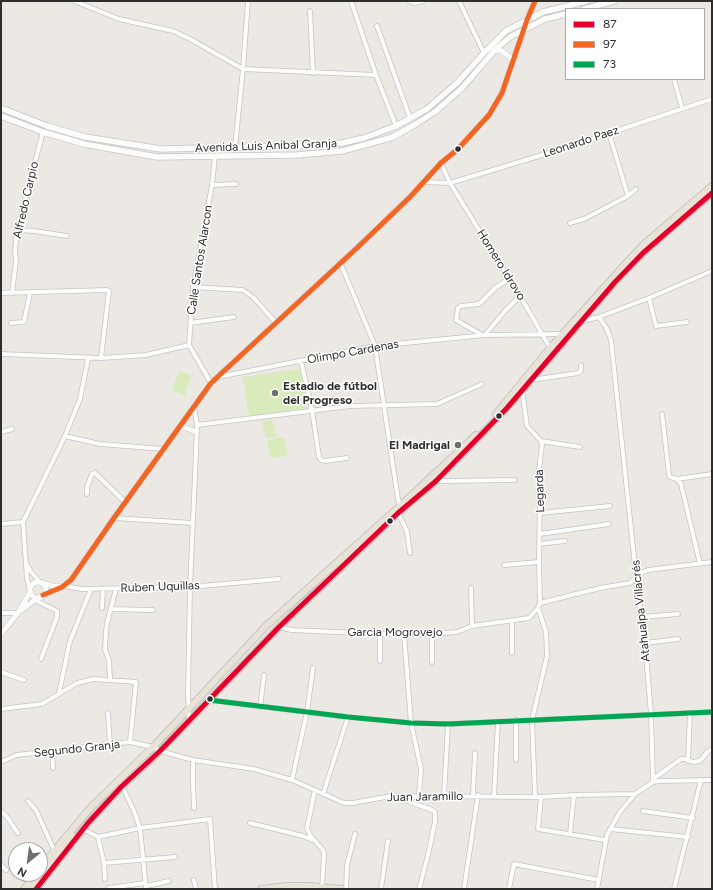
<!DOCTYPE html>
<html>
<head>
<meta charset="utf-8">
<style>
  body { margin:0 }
  #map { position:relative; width:713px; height:890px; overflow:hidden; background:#ece8e4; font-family:Figtree,sans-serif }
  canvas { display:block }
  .frame { position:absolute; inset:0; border:2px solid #2e2e2e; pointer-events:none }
  .legend { position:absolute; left:565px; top:8px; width:140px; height:72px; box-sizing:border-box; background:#fff; border:1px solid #ababab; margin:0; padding:5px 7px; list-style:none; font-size:12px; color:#2e2e2e }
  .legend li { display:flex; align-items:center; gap:8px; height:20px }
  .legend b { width:20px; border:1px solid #ababab }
  .north { position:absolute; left:8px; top:842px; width:40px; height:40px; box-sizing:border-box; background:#fff; border:1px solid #ababab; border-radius:50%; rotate:209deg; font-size:11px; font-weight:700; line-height:16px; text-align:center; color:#2e2e2e }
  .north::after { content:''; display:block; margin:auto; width:14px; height:18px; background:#706f6e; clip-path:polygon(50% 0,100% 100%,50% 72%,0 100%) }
</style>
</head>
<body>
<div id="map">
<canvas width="713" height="890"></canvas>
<div class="frame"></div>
<ul class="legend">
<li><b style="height:5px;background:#e4002b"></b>87</li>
<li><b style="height:5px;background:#f26522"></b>97</li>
<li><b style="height:5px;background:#00a651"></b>73</li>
</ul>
<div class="north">N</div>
</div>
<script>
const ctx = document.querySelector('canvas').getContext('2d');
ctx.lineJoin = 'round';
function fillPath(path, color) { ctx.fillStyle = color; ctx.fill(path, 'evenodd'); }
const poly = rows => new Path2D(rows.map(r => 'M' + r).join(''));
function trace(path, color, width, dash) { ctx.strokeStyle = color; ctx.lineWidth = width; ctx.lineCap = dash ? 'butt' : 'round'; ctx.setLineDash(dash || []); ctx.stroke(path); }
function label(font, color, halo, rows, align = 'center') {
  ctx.font = font + ' Figtree,sans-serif'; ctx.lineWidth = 3; ctx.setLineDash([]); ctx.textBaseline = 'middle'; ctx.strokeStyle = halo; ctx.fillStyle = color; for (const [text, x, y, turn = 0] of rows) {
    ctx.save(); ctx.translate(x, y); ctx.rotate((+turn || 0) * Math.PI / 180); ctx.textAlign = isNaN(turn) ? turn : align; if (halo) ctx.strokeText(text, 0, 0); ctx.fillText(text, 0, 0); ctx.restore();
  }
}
fillPath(poly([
  [301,369,307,408,249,416,243,377],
  [179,371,191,375,185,395,172,391],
  [272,419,276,437,266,438,262,421],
  [284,437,288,455,271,458,267,440]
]), '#d9eabb');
const minor = poly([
  [74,1,119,19,173,31,190,39,243,69,376,75],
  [351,1,376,75,396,126],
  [409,1,414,3,423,1],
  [459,1,484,53],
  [310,11,313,73],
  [377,26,410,118],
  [674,79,682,108],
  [235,147,243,69,248,1],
  [441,163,450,183,526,306,550,348],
  [423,182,450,183,562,149,712,99],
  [212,185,236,184],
  [628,196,636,189],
  [570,223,584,219,628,196,609,133],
  [17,230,34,231,67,236],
  [340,262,375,346,398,499,400,506],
  [193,287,243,290,254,298,276,323],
  [1,293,107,290,109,291,101,358],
  [12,293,16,261,15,251,17,230,43,132],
  [649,298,656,326,687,322],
  [599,317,607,329,611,340,637,585,645,643,651,714,653,782],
  [582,321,599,317,649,298,712,271],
  [11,323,24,322,30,293],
  [190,323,234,317],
  [482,335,456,320,458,308,461,306,479,304,495,288,509,279],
  [485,335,563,334],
  [1,354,101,358,146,355,189,345],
  [301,361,312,410,319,457,321,460,325,461,347,458],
  [218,377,375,346,485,335,505,311,520,296],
  [531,380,578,373,581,371,581,365],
  [211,383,189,345,193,287,212,185,215,156],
  [662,414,669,474,670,477,677,479,681,484,700,564],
  [197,425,350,406,437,404,482,384],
  [1,432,12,429],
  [65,436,100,444,163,449],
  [541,441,580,447],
  [677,479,712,474],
  [437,481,515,480],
  [87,494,87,487,92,474,95,473,126,503],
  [398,513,407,531,410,553],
  [540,513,610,506],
  [114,518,193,523],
  [1,524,23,522],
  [540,534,609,524],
  [539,544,565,541],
  [27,565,32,573,40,582],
  [504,565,539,562],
  [65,586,81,589,190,587,279,579],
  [471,588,472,626],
  [30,590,27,579,23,522,65,436,80,399,88,359],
  [35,600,57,611,57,617,41,659],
  [540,603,600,588,630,583,643,572,648,570,712,562],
  [102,608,103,589],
  [111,609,153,610],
  [1,613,18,613],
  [642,617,678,614],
  [512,621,512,653],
  [279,627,292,630,380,634,432,634,457,632,472,626,529,618,538,608,540,603,539,562,540,490,539,471,542,445,541,441,527,426,522,389],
  [380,634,380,661],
  [404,634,411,723,421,769,419,795],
  [432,634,432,662],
  [645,643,678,639],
  [1,672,24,680],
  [110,679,109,660,105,650,106,632,107,623,116,589],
  [59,693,70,641,91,589],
  [209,700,348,717,411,723,448,724,712,712],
  [260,707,264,675],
  [1,709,42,704,77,683,94,679,136,682,130,742],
  [108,713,110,745],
  [189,720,188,694,190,587,196,452,197,425,194,407],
  [52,751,53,768],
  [193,760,193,782,194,808],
  [516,760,516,720],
  [688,761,690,713],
  [1,762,17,755,130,742,153,747,160,751,193,760,254,769,292,780,344,803,353,803,391,796,541,797,574,795,635,794],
  [653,779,681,759,685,759,693,762,699,761,702,759,707,752,712,749],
  [292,780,307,712,313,668],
  [122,786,134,811,140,828,146,889],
  [315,790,307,828,310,835,323,850,324,854,322,889],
  [323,794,348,717],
  [473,795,475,753],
  [444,796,448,724],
  [494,796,498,722],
  [535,796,532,720,547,656,546,632,538,608],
  [396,797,432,810,435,812,435,822,428,855,419,889],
  [541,797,538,829,605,840],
  [28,801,36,810,54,850],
  [1,811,7,817,18,833],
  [643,811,693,818],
  [250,823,303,836,313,840],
  [83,829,98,837,104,863,105,879],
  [610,829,688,837],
  [570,834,574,795],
  [98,837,140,828,210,819,215,889],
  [104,863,175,857],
  [1,865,6,870],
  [194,880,196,889],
  [146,886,169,881],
  [109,888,145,883],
  [346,889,347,865,355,834],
  [381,889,388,841],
  [464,889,478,795],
  [509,889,514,864,599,880],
  [597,889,607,835,620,812,635,794,653,782,660,781,712,780],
  [674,889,701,780]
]);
const tertiary = poly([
  [495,50,502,51,513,60],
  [179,428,186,428,196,432],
  '30 590a8 8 0 1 1 16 0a8 8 0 1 1-16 0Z',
  [43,583,52,586,62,586],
  [43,595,62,587,71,580,114,518,211,383,358,247,410,197,441,163,458,149,489,115,502,93,527,20,535,1],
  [20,611,39,597],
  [1,634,18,613,30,592]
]);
const secondary = poly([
  [584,9,614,1],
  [1,108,47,126,85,137,161,149,298,146,342,143,364,138,396,126,427,109,457,83,484,53,506,31,543,12,587,1],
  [1,116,43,132,84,144,157,157,297,155,342,151,393,137,416,124,436,111,462,88,495,50,510,37,545,19,566,14]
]);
const trunk = poly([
  [496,414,550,348,619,271,644,244,712,186],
  [40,868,91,807,153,747,266,626,400,506,476,435],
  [24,889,36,874],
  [30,889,73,836],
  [36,889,88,823,122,786,160,751,279,627,398,513,436,481,507,408,615,282,643,253,712,193],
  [261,889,287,886,309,886,342,889]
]);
trace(minor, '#c5c4c5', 5.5);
trace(tertiary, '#c5c4c5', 6);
trace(secondary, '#c5c4c5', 7);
trace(trunk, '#c6c5c4', 8);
trace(minor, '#fcfcfb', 4);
trace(tertiary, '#fcfcfb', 5);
trace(secondary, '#fcfcfb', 5.5);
trace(trunk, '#e9e2d6', 6);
trace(poly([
  [36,889,88,823,122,786,160,751,279,627,398,513,436,481,507,408,615,282,643,253,712,193]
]), '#e4002b', 5);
trace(poly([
  [43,595,62,587,71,580,114,518,211,383,358,247,410,197,441,163,458,149,489,115,502,93,527,20,535,1]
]), '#f26522', 5);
trace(poly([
  [209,700,348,717,411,723,448,724,712,712]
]), '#00a651', 5);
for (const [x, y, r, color] of [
  [458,149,3.5,"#2e2e2e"],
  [275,393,4,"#706f6e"],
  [499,416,3.5,"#2e2e2e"],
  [458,445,4,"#706f6e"],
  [390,521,3.5,"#2e2e2e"],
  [210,699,3.5,"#2e2e2e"]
]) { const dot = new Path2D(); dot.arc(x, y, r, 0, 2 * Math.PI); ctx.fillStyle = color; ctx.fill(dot); trace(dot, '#fff', 1.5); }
label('12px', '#2e2e2e', '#fff', [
  ["Leonardo Paez",581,142,-18],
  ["Avenida Luis Anibal Granja",266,146,-2],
  ["Alfredo Carpio",26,200,-77],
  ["Calle Santos Alarcon",200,260,-81],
  ["Homero Idrovo",501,265,58],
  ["Olimpo Cardenas",353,352,-10],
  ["Legarda",540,491,-92],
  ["Ruben Uquillas",160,587,-2],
  ["Atahualpa Villacrés",641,611,-96],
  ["Garcia Mogrovejo",395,632],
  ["Segundo Granja",77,749,-6],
  ["Juan Jaramillo",425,797,-1]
]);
label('bold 12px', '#2e2e2e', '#fff', [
  ["Estadio de fútbol",283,386],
  ["del Progreso",283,400],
  ["El Madrigal",450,445,"right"]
], 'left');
</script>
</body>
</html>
